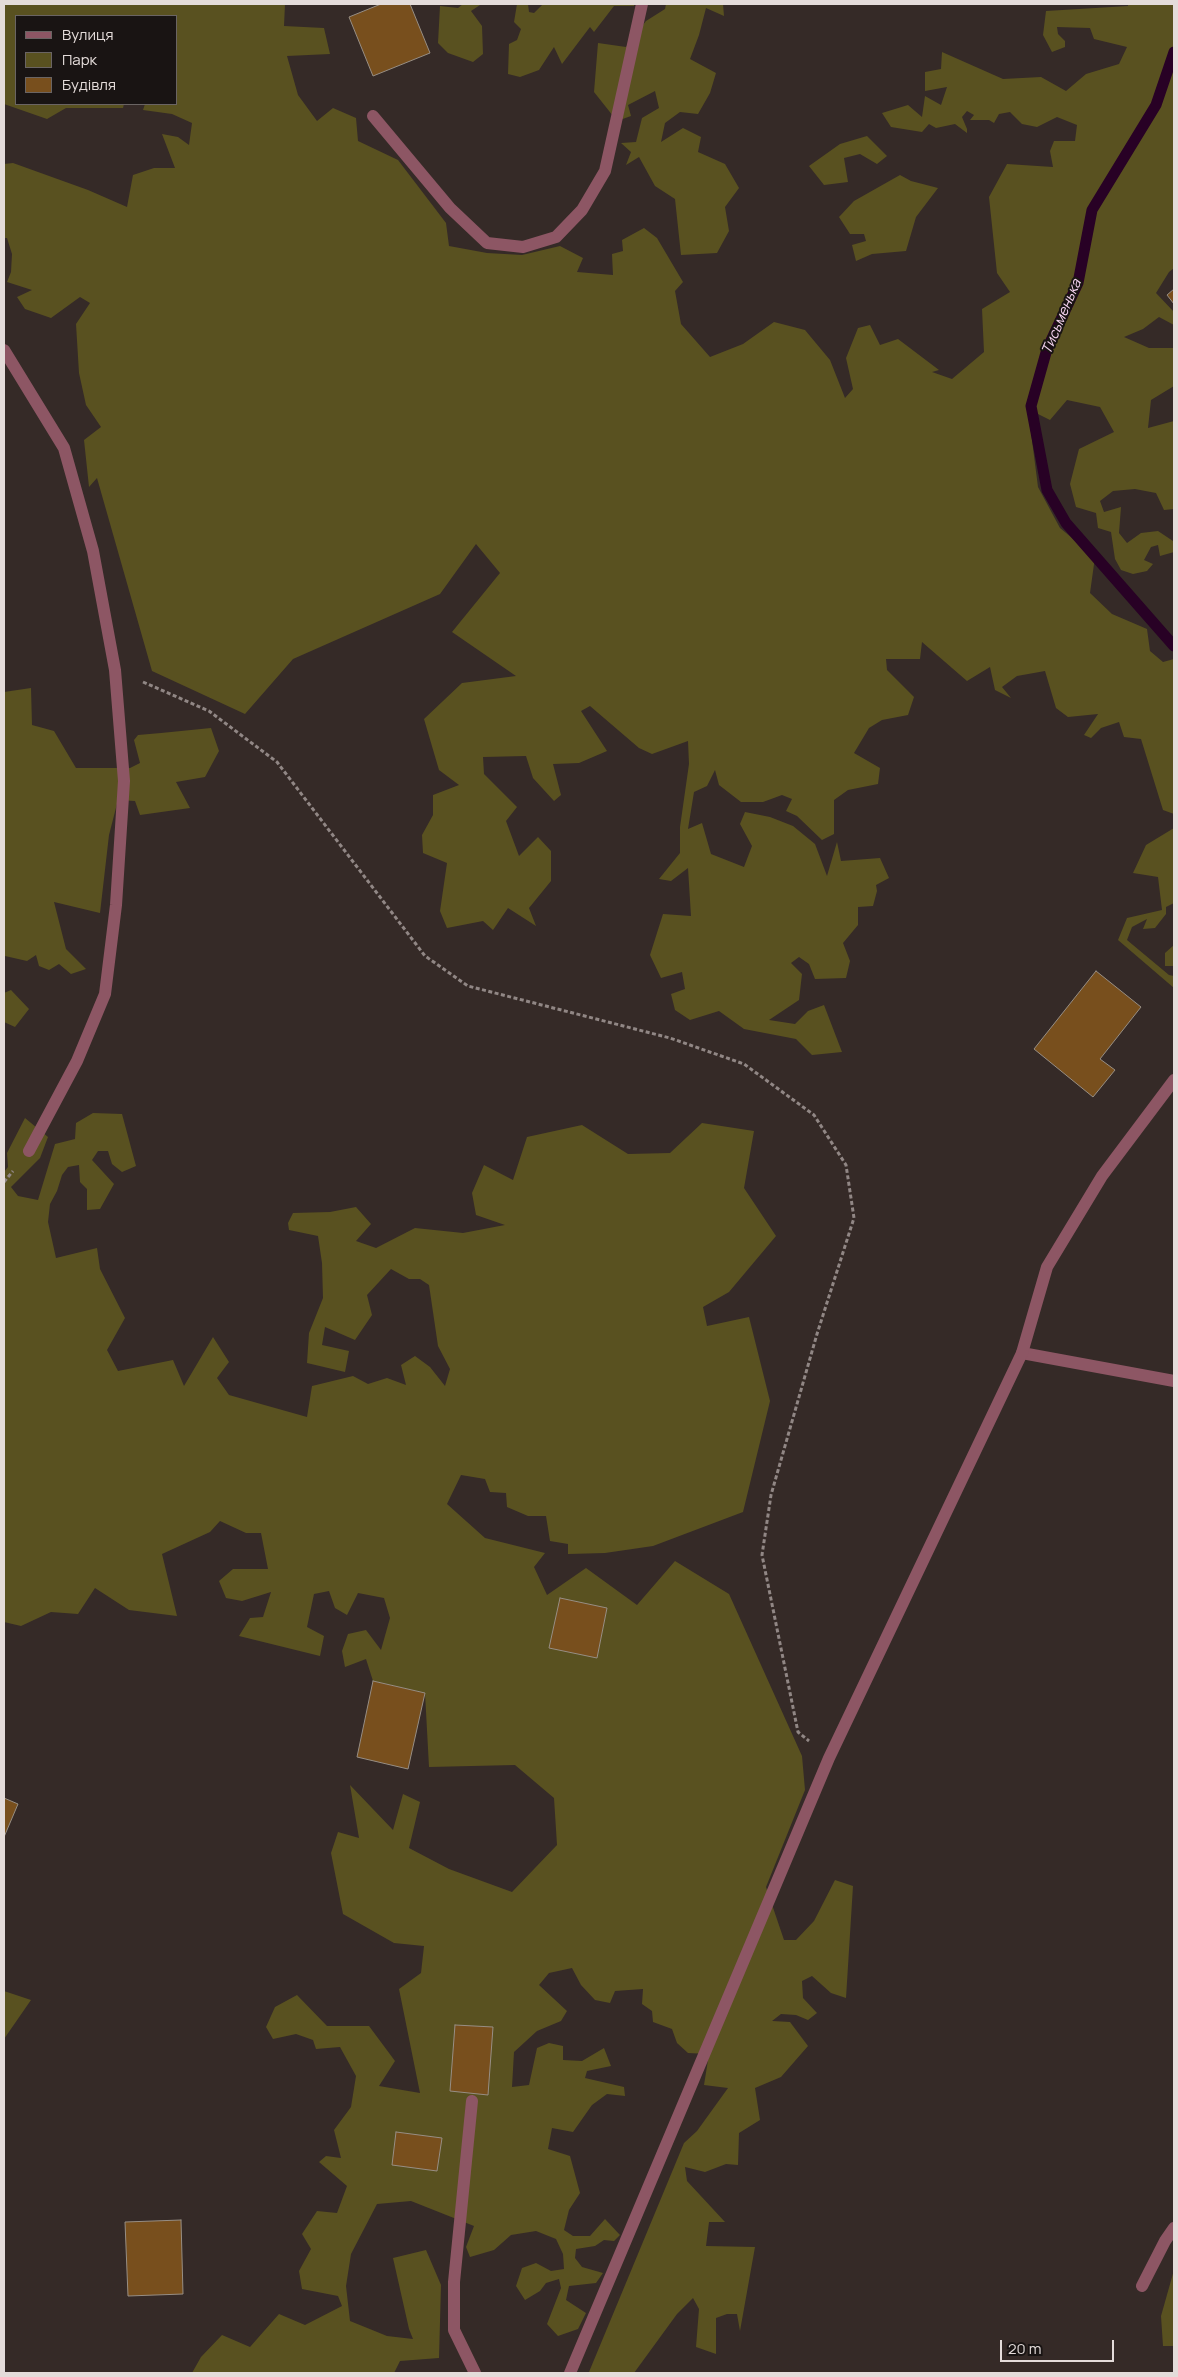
<!DOCTYPE html>
<html>
<head>
<meta charset="utf-8">
<style>
  body { margin:0 }
  #map { position:relative; width:1178px; height:2377px; overflow:hidden; background:#352a27; font-family:Manrope,sans-serif }
  canvas { display:block }
  .frame { position:absolute; inset:0; border:5px solid #e4dcda; pointer-events:none }
  .legend { position:absolute; left:15px; top:15px; width:162px; height:90px; box-sizing:border-box; background:#191413; border:1px solid #6a6463; margin:0; padding:6px 9px; list-style:none; font-size:15px; color:#e4dcda }
  .legend li { display:flex; align-items:center; gap:10px; height:25px }
  .legend b { width:25px; border:1px solid #6a6463 }
  .scale { position:absolute; left:1000px; top:2340px; width:114px; height:22px; box-sizing:border-box; border:2px solid #e4dcda; border-top:0; padding-left:6px; font-size:15px; line-height:18px; white-space:nowrap; color:#e4dcda; -webkit-text-stroke:4px #191413; paint-order:stroke }
</style>
</head>
<body>
<div id="map">
<canvas width="1178" height="2377"></canvas>
<div class="frame"></div>
<ul class="legend">
<li><b style="height:6px;background:#8d5664"></b>Вулиця</li>
<li><b style="height:14px;background:#595120"></b>Парк</li>
<li><b style="height:14px;background:#784f1d"></b>Будівля</li>
</ul>
<div class="scale">20 m</div>
</div>
<script>
const ctx = document.querySelector('canvas').getContext('2d');
ctx.lineJoin = 'round';
function fillPath(path, color) { ctx.fillStyle = color; ctx.fill(path, 'evenodd'); }
const poly = rows => new Path2D(rows.map(r => 'M' + r).join(''));
function trace(path, color, width, dash) { ctx.strokeStyle = color; ctx.lineWidth = width; ctx.lineCap = dash ? 'butt' : 'round'; ctx.setLineDash(dash || []); ctx.stroke(path); }
function label(font, color, halo, rows, align = 'center') {
  ctx.font = font + ' Manrope,sans-serif'; ctx.lineWidth = 4; ctx.setLineDash([]); ctx.textBaseline = 'middle'; ctx.strokeStyle = halo; ctx.fillStyle = color; for (const [text, x, y, turn = 0] of rows) {
    ctx.save(); ctx.translate(x, y); ctx.rotate((+turn || 0) * Math.PI / 180); ctx.textAlign = isNaN(turn) ? turn : align; if (halo) ctx.strokeText(text, 0, 0); ctx.fillText(text, 0, 0); ctx.restore();
  }
}
fillPath(poly([
  [4,4,285,4,284,26,324,28,330,54,287,56,298,95,317,121,333,108,356,118,358,141,398,160,446,223,449,246,487,253,522,255,560,246,583,258,577,272,613,275,612,254,623,251,622,240,644,228,657,238,683,282,675,291,681,324,710,357,743,344,774,322,805,330,830,360,845,398,853,389,846,358,858,328,870,325,880,345,898,339,939,370,932,372,952,379,984,352,982,309,1010,292,997,273,989,197,1007,164,1053,167,1050,151,1054,141,1075,141,1077,125,1057,117,1037,127,1022,124,1010,112,999,114,994,123,989,120,970,120,974,115,967,111,962,117,967,129,967,133,955,124,936,128,929,124,922,132,891,127,882,113,908,105,922,117,925,96,941,105,947,87,925,91,925,72,941,69,942,52,1003,79,1041,77,1066,91,1086,74,1119,64,1127,47,1094,39,1090,28,1057,27,1058,34,1065,41,1065,47,1052,52,1043,35,1046,11,1128,6,1128,4,1174,4,1174,268,1169,272,1156,293,1174,312,1174,325,1159,317,1143,329,1124,337,1149,348,1174,348,1174,386,1151,400,1148,428,1174,421,1174,509,1164,510,1156,493,1135,489,1113,491,1100,501,1104,512,1121,507,1119,533,1127,543,1141,533,1158,531,1173,541,1174,552,1160,556,1158,545,1151,547,1144,560,1153,564,1147,571,1133,574,1121,570,1115,559,1111,532,1098,528,1096,513,1076,507,1070,484,1079,449,1114,432,1100,407,1067,400,1050,420,1028,409,1038,487,1060,528,1095,557,1090,593,1112,614,1147,629,1150,651,1163,662,1174,659,1174,814,1163,810,1141,739,1124,737,1119,722,1101,728,1091,738,1084,735,1098,714,1068,717,1056,708,1045,671,1017,676,1002,687,1011,698,995,690,990,667,967,681,922,642,920,659,886,659,887,670,914,697,908,715,882,720,869,728,854,753,880,768,878,784,848,790,834,800,834,834,822,840,797,816,786,811,792,799,782,795,763,802,741,802,719,785,715,770,707,786,694,792,688,829,702,823,711,854,744,867,752,846,740,824,745,812,770,817,793,826,815,844,827,876,837,842,841,861,880,858,889,878,876,885,877,891,873,906,858,907,858,925,843,943,850,961,846,978,815,979,809,964,799,957,791,963,802,974,799,1000,769,1020,795,1024,808,1011,824,1005,842,1052,812,1055,796,1039,744,1029,719,1011,690,1020,675,1010,671,994,685,989,682,972,661,978,650,955,663,914,691,916,688,868,671,881,659,879,680,853,680,827,689,764,688,741,652,754,639,748,590,706,581,711,607,751,579,763,553,764,561,795,554,801,533,778,526,756,483,757,484,774,517,807,506,821,519,856,538,837,551,851,551,881,529,908,536,926,508,908,493,930,483,921,447,928,440,911,447,863,423,853,422,835,433,815,433,795,459,785,439,770,424,719,462,683,516,676,452,632,500,573,476,544,440,594,293,659,245,714,152,671,97,478,89,487,84,440,101,427,86,405,79,373,76,324,90,303,80,297,51,318,25,309,17,297,32,290,7,282,11,272,12,254,7,238,4,238,4,164,13,163,88,190,127,207,133,175,154,168,175,168,162,134,178,137,189,145,192,123,172,114,143,110,145,104,176,104,176,16,16,16,16,104,124,104,123,108,66,108,47,119,4,104],
  [463,4,480,5,471,11,482,26,483,54,473,62,448,53,438,43,440,6,458,8],
  [517,4,528,4,529,12,534,13,543,4,634,4,634,6,614,6,594,32,590,27,562,64,554,47,539,70,520,77,508,74,509,44,517,40,521,29,514,22],
  [666,4,723,4,724,16,706,8,699,35,690,59,716,73,710,93,698,114,680,112,665,123,661,142,683,128,701,137,698,152,725,164,739,188,725,207,729,231,717,253,681,255,675,199,655,186,639,157,626,165,631,152,621,143,636,142,642,118,659,108,655,91,628,105,631,116,617,121,594,92,598,43,626,47,646,21,665,9],
  [867,136,887,156,877,164,860,154,844,158,848,182,824,185,809,166,840,144],
  [900,175,911,181,938,188,916,217,906,251,872,254,856,261,852,245,866,241,864,234,850,234,839,217,854,201],
  [31,688,32,725,54,731,76,768,130,768,140,763,134,740,138,735,161,733,211,728,219,751,205,777,176,782,190,808,140,815,135,801,118,800,109,835,100,913,54,902,66,949,86,969,71,974,59,964,49,970,39,966,36,955,27,961,5,956,4,951,4,692],
  [1174,828,1174,903,1166,907,1166,914,1155,928,1143,929,1147,919,1132,927,1127,940,1169,975,1174,976,1174,988,1118,940,1127,918,1162,910,1158,877,1133,873,1146,845],
  [1174,945,1174,966,1165,966,1165,953],
  [11,990,29,1009,15,1027,4,1022,4,993],
  [93,1113,122,1114,136,1166,122,1172,112,1164,108,1151,98,1151,92,1160,114,1184,100,1209,87,1210,87,1189,80,1182,79,1165,68,1167,62,1175,57,1191,50,1204,48,1222,56,1258,97,1248,100,1269,125,1318,107,1350,118,1371,173,1360,184,1386,213,1337,229,1362,217,1378,229,1395,307,1417,312,1386,353,1376,368,1384,387,1378,406,1385,401,1365,415,1356,430,1367,445,1386,450,1369,438,1346,429,1285,420,1279,409,1279,391,1269,367,1295,372,1315,355,1340,325,1327,322,1345,349,1351,345,1372,307,1363,309,1333,323,1298,322,1263,318,1236,289,1230,288,1223,293,1213,330,1212,356,1207,371,1224,356,1241,376,1248,415,1228,463,1233,505,1225,476,1215,472,1193,484,1165,513,1180,527,1137,582,1125,628,1154,670,1153,702,1123,754,1131,744,1188,776,1236,729,1292,703,1307,707,1326,749,1317,770,1401,743,1512,653,1546,605,1553,568,1554,568,1544,550,1541,546,1516,528,1516,507,1507,506,1493,490,1492,485,1479,461,1475,447,1504,485,1538,545,1553,534,1567,547,1595,586,1568,637,1605,675,1561,729,1594,802,1756,805,1790,766,1887,784,1940,796,1940,814,1921,835,1880,853,1886,846,1998,831,1993,812,1976,802,1981,803,1998,817,2013,808,2020,796,2015,781,2014,772,2021,790,2022,808,2046,781,2077,755,2088,760,2120,739,2133,738,2165,726,2164,705,2172,685,2167,687,2181,725,2222,709,2222,706,2246,755,2247,740,2331,737,2314,727,2314,716,2318,716,2354,696,2347,699,2309,693,2298,677,2314,634,2373,589,2372,684,2143,697,2131,728,2088,704,2085,709,2054,688,2053,677,2043,672,2029,653,2022,652,2011,642,2004,643,1989,615,1991,610,2003,595,2000,581,1985,572,1968,549,1973,539,1985,567,2011,561,2021,537,2031,514,2052,512,2087,529,2085,537,2048,549,2043,563,2046,563,2060,582,2061,604,2048,611,2066,587,2071,585,2078,624,2087,625,2096,607,2094,592,2105,573,2132,552,2128,548,2149,570,2156,580,2193,569,2210,564,2230,573,2236,590,2236,605,2219,620,2235,614,2241,604,2240,595,2246,576,2249,575,2258,582,2267,603,2273,596,2283,569,2286,566,2300,586,2313,578,2329,558,2336,547,2324,561,2288,559,2279,546,2283,540,2291,525,2300,516,2286,522,2268,536,2263,551,2271,564,2269,563,2254,556,2239,536,2231,511,2235,494,2250,470,2257,466,2247,474,2226,411,2201,377,2204,351,2254,346,2286,350,2321,387,2336,413,2339,409,2329,393,2258,426,2250,441,2285,439,2358,400,2361,394,2373,192,2373,201,2357,222,2335,250,2347,279,2314,305,2325,342,2306,338,2296,302,2289,299,2271,311,2249,302,2234,317,2211,337,2213,347,2186,319,2162,326,2156,341,2158,334,2130,351,2107,356,2076,340,2047,316,2049,313,2040,296,2034,273,2039,266,2027,275,2007,297,1995,327,2026,369,2026,395,2061,379,2086,420,2093,399,1989,421,1973,424,1946,394,1943,343,1914,331,1853,338,1832,359,1838,350,1785,393,1830,403,1794,420,1802,409,1848,449,1869,512,1892,557,1845,554,1798,515,1765,429,1767,425,1693,373,1681,366,1659,345,1667,342,1651,348,1634,366,1630,381,1650,390,1618,384,1598,358,1593,347,1615,335,1608,329,1591,314,1594,307,1627,324,1636,320,1656,239,1636,250,1618,263,1617,271,1592,242,1601,226,1598,219,1581,233,1569,268,1569,261,1533,246,1533,220,1521,210,1532,162,1554,177,1616,129,1610,95,1588,78,1614,51,1612,21,1626,4,1622,4,1172,8,1167,7,1153,25,1118,48,1137,40,1158,11,1187,18,1196,38,1200,55,1144,75,1139,76,1123],
  [4,1991,31,2000,4,2039],
  [1174,2270,1174,2346,1163,2346,1161,2316]
]), '#595120');
trace(poly([
  [1174,52,1156,105,1092,210,1078,283,1047,349,1031,406,1047,490,1066,523,1174,646]
]), '#280125', 11);
const building = poly([
  [381,4,410,4,430,53,373,76,349,17,381,4],
  [1174,289,1174,304,1167,295,1174,289],
  [1096,971,1141,1007,1100,1059,1115,1070,1093,1097,1034,1049,1096,971],
  [560,1598,607,1608,597,1658,549,1648,560,1598],
  [373,1681,425,1693,408,1769,357,1757,373,1681],
  [4,1798,18,1804,4,1837,4,1798],
  [455,2025,493,2027,488,2095,450,2091,455,2025],
  [396,2132,442,2138,437,2171,392,2165,396,2132],
  [181,2220,183,2294,128,2296,125,2222,181,2220]
]);
fillPath(building, '#784f1d');
trace(building, '#978e84', 1);
trace(poly([
  [143,682,209,711,277,762,425,956,468,986,670,1038,744,1064,814,1115,846,1165,854,1218,817,1334,771,1495,762,1555,798,1732,809,1741],
  [4,1182,13,1171]
]), '#918785', 3, [4, 2.5]);
trace(poly([
  [373,116,450,208,487,243,523,247,556,237,582,210,605,171,642,4],
  [4,350,64,448,93,551,115,670,124,781,116,905,105,994,77,1061,29,1151],
  [1022,1353,1174,1381],
  [472,2101,454,2282,454,2330,475,2373],
  [1142,2286,1165,2241,1174,2228]
]), '#8d5664', 12);
trace(poly([
  [570,2373,829,1758,1022,1353,1047,1267,1102,1176,1174,1080]
]), '#8d5664', 12);
label('italic 14px', '#f9d6f3', '#191413', [
  ["Тисьменька",1062,317,-67]
]);
</script>
</body>
</html>
